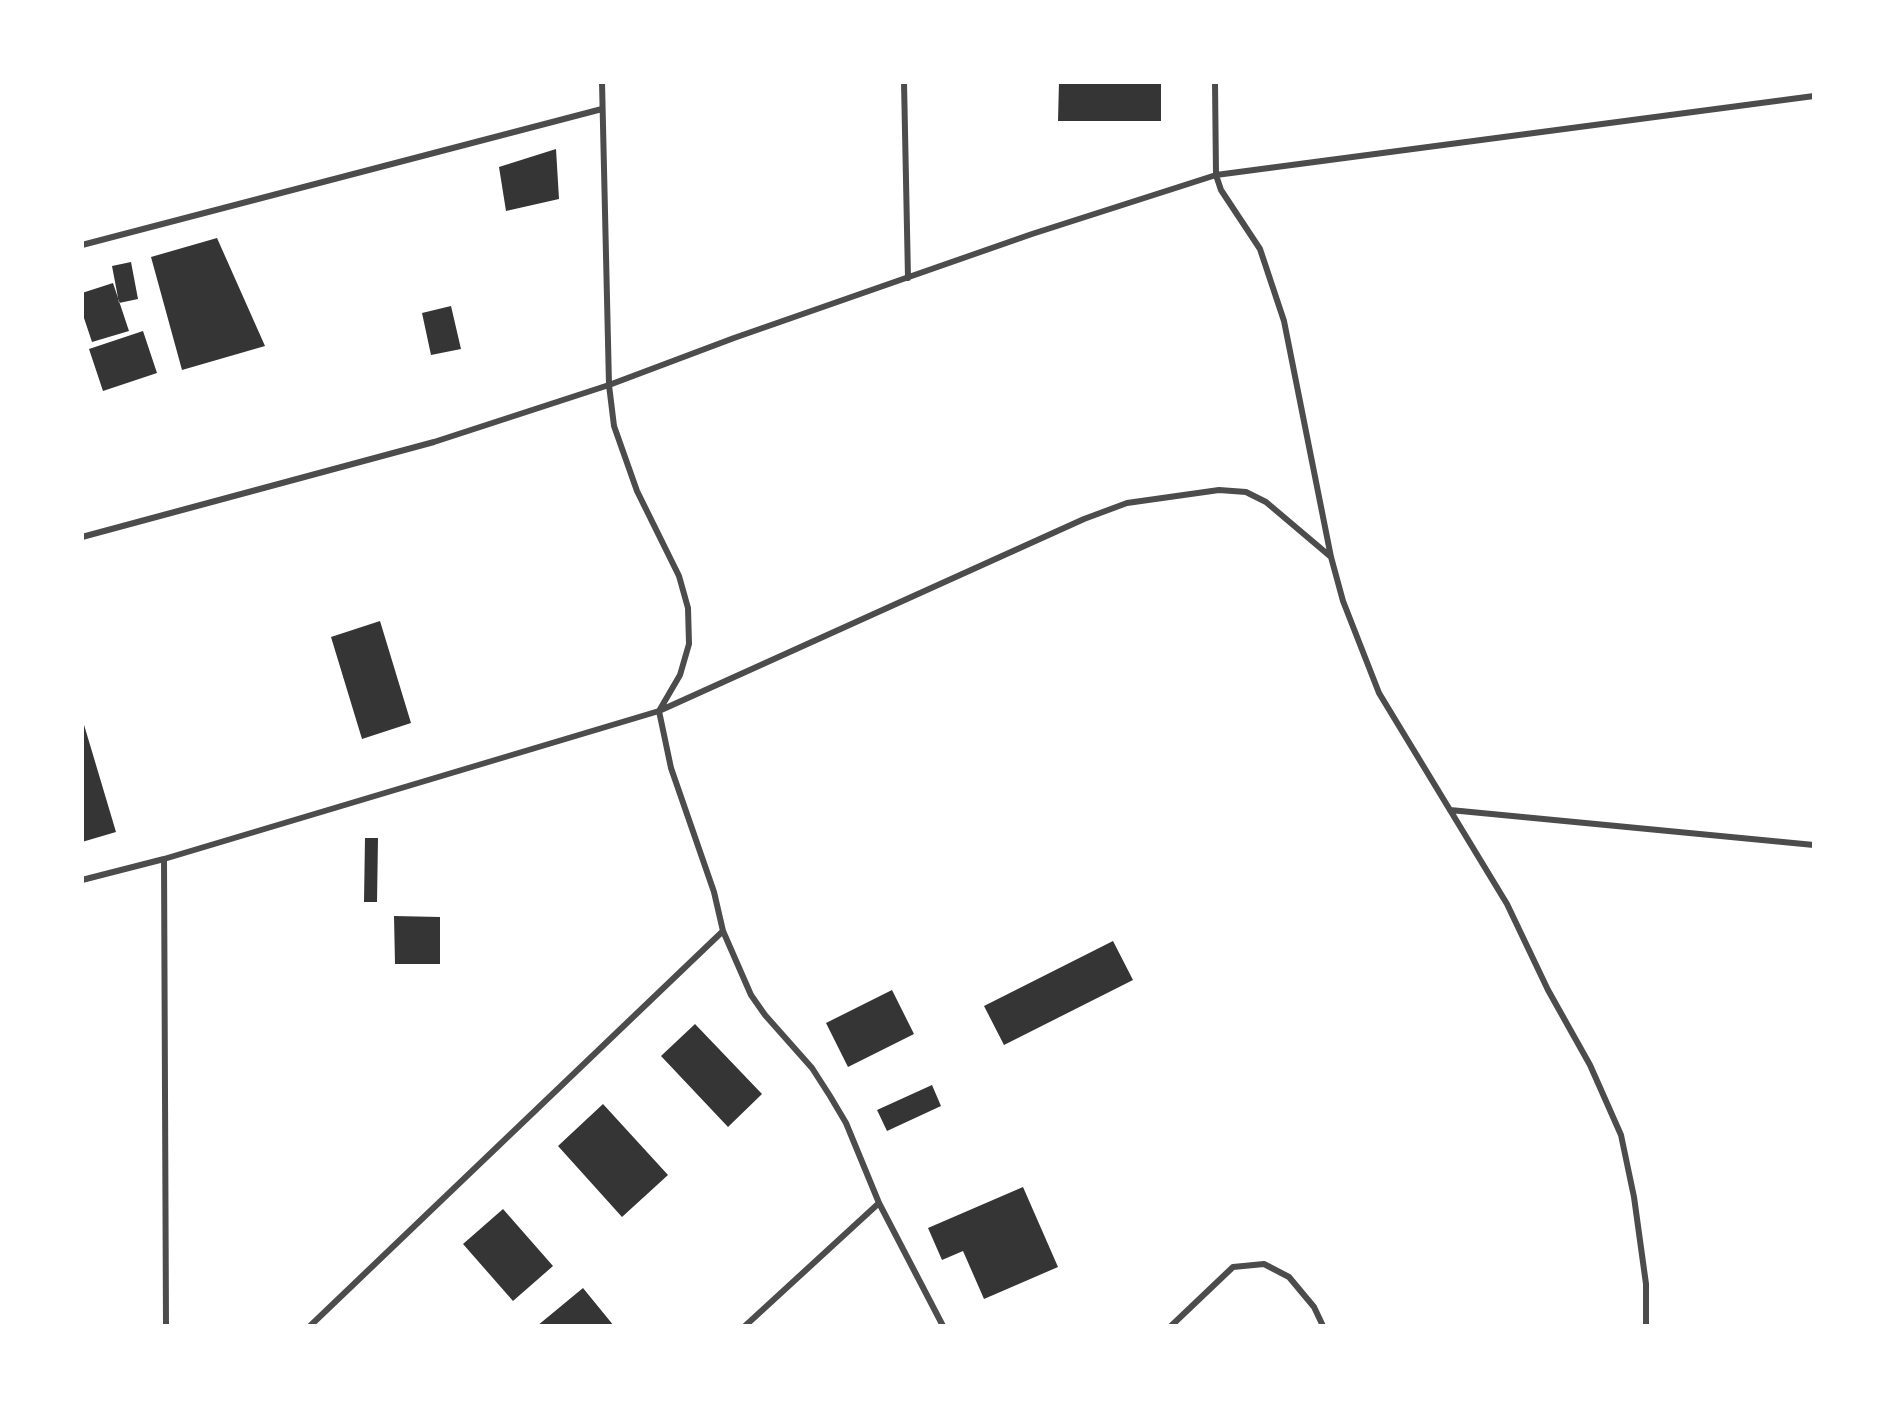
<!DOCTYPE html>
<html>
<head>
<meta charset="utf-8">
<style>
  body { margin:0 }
  #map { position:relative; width:1896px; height:1408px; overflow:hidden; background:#fff; font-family:Quicksand,sans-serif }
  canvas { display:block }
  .frame { position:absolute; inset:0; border:84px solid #fff; pointer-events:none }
</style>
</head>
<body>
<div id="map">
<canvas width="1896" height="1408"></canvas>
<div class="frame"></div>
</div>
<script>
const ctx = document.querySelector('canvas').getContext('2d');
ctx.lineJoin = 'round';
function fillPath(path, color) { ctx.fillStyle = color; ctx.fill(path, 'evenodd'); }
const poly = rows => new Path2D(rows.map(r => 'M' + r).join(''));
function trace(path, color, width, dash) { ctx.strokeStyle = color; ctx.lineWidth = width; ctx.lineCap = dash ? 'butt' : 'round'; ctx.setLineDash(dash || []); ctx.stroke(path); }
fillPath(poly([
  [1059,82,1161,82,1161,121,1058,121],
  [556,149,559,199,506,211,499,167],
  [217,238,265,346,182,370,151,257],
  [131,262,138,299,119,303,112,266],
  [113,283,129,331,92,342,82,312,82,293],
  [451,306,461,349,431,355,422,313],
  [143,331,157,373,103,391,89,349],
  [380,621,411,723,362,739,331,637],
  [82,718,116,832,82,842],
  [365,838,378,838,377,902,364,902],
  [394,916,440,917,440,964,395,964],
  [1113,941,1133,980,1004,1045,984,1006],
  [892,990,914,1034,848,1067,826,1023],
  [695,1024,762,1094,728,1127,661,1056],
  [932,1085,941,1106,887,1131,877,1110],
  [603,1104,668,1175,622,1217,558,1146],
  [1023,1187,1058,1267,984,1299,963,1251,942,1260,928,1228],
  [503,1209,553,1266,513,1301,463,1244],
  [583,1288,614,1326,537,1326]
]), '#353535');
trace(poly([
  [602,82,609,385,614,426,637,491,679,576,688,608,689,644,680,675,659,711,671,768,714,892,723,931,751,995,765,1015,812,1068,830,1096,846,1123,879,1203,943,1326],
  [904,82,908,278],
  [1215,82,1216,175,1221,190,1260,249,1284,321,1331,557,1343,601,1379,693,1507,904,1548,990,1590,1065,1621,1135,1634,1197,1646,1284,1646,1326],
  [82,245,602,109],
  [82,537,434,442,609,385,734,338,1032,234,1216,175,1814,96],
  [1450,810,1814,845],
  [164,859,166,1326],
  [82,880,164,859,659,711,1084,519,1127,503,1219,490,1246,492,1266,502,1331,557],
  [310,1326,723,931],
  [745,1326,879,1203],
  [1171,1326,1233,1267,1264,1264,1289,1277,1314,1307,1323,1326]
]), '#4c4c4c', 6);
</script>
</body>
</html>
